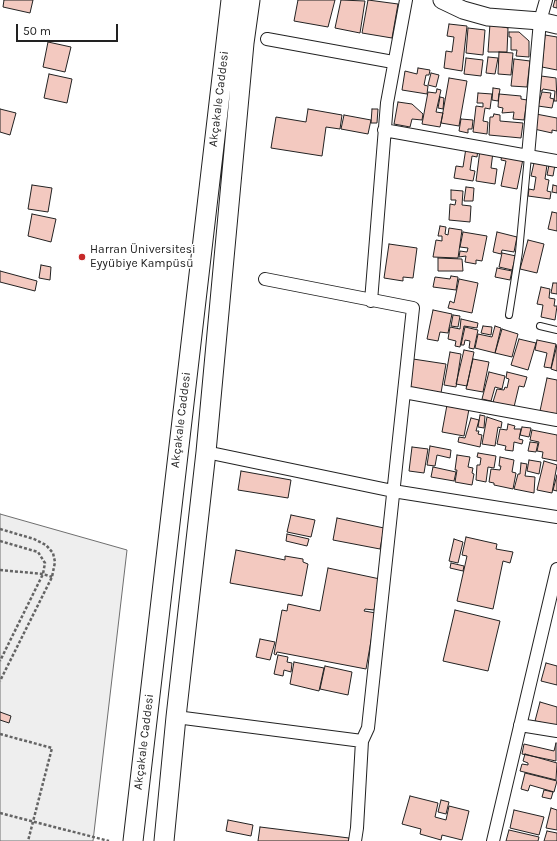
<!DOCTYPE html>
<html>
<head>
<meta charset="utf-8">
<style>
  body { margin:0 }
  #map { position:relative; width:557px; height:841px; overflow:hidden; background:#fff; font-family:Karla,sans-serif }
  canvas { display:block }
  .scale { position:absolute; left:16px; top:24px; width:102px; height:18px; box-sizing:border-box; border:2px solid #222; border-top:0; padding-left:5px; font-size:12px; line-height:14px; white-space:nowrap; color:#222; -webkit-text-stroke:3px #fff; paint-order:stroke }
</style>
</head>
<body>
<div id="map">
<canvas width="557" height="841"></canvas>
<div class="scale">50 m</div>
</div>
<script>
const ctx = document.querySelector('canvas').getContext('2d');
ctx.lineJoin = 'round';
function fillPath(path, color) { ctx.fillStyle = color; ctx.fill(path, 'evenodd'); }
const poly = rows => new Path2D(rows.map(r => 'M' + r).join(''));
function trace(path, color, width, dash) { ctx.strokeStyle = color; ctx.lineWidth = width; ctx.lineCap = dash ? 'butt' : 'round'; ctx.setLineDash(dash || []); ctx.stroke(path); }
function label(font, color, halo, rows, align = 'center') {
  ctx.font = font + ' Karla,sans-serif'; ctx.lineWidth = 3; ctx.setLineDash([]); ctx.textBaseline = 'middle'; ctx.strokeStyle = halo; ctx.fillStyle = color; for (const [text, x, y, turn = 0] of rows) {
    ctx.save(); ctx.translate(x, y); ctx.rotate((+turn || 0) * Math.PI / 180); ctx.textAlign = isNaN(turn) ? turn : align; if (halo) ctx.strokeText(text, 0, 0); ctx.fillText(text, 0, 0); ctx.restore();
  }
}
const green = poly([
  [0,514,127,550,93,841,0,841,0,514]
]);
fillPath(green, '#eee');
trace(green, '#6f6f6f', 1);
const building = poly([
  [4,0,33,0,30,13,3,7,4,0],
  [298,0,335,0,328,27,294,21,298,0],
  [341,0,365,1,360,33,335,28,341,0],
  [368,0,398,4,392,38,362,33,368,0],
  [555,0,557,0,557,8,553,7,555,0],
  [449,24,467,26,462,71,444,68,446,51,452,52,454,37,447,36,449,24],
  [490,24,508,28,507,52,488,52,490,24],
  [468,28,485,30,483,55,466,53,468,28],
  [509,32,519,32,529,41,529,57,516,56,517,50,511,50,511,37,509,37,509,32],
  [545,35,557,37,557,70,542,67,545,35],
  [48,42,71,47,65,72,43,67,48,42],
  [499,52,513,53,511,75,498,74,499,52],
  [488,57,498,58,495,74,486,73,488,57],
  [466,58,483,60,481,76,464,74,466,58],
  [514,59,530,61,527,87,511,86,514,59],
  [418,68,430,70,429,75,426,75,424,85,428,86,427,94,402,90,405,71,417,74,418,68],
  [431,73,439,75,436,87,428,85,431,73],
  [49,74,72,79,67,103,44,98,49,74],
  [541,76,556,78,557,101,554,101,555,91,543,89,542,91,539,91,541,76],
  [449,78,467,81,459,126,441,123,449,78],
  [493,88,500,89,498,101,492,100,493,88],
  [437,89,441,90,436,112,443,113,440,127,422,124,428,92,436,93,437,89],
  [542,92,551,93,550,98,554,99,552,108,538,106,542,92],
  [478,93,492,94,490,109,485,108,483,121,488,122,487,134,473,132,476,106,483,107,483,103,477,103,478,93],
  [499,94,521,96,521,99,527,100,524,120,513,119,514,112,502,113,503,108,498,107,499,94],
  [440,97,444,98,443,109,438,108,440,97],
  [398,102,412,104,423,114,422,120,412,119,410,127,394,124,398,102],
  [0,109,16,113,10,135,0,132,0,109],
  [308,109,342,115,340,129,326,127,322,156,271,148,276,117,306,122,308,109],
  [372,109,378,109,377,123,371,123,372,109],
  [494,114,500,115,500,121,523,123,521,138,489,135,490,117,493,117,494,114],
  [536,114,557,118,557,131,552,130,552,133,534,129,536,114],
  [344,115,371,120,368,134,341,129,344,115],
  [461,119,473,120,472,129,468,129,468,133,459,131,461,119],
  [466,148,478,149,477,157,472,156,470,170,475,171,473,181,454,178,456,166,463,167,466,148],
  [480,150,493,152,491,168,497,169,495,184,476,181,480,150],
  [502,155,523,159,517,189,501,186,506,161,501,160,502,155],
  [534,163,547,165,545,179,549,180,547,191,551,192,550,199,528,196,529,189,534,190,536,177,531,176,534,163],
  [549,165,555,165,553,176,547,175,549,165],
  [32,185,52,188,48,212,28,209,32,185],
  [553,185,557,186,557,193,552,192,553,185],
  [466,187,474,188,473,201,464,201,466,187],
  [451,190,463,191,462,205,471,206,470,222,449,220,450,204,455,205,456,200,451,200,451,190],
  [552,212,557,213,557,231,548,229,552,212],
  [32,214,56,219,51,242,28,236,32,214],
  [440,226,446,227,445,234,448,235,449,228,462,230,458,258,433,257,436,240,442,241,442,236,438,236,440,226],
  [463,232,487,236,482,261,476,260,476,264,465,262,466,256,459,257,460,251,467,252,468,248,460,247,463,232],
  [497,232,517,237,514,252,502,250,501,254,493,252,497,232],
  [528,240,544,244,537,273,520,269,528,240],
  [389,244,417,248,413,278,403,277,403,281,384,278,389,244],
  [502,253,516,256,512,270,499,267,502,253],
  [438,258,462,259,463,271,438,271,438,258],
  [41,265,51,267,50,280,39,278,41,265],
  [497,268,512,271,510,280,495,277,497,268],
  [0,271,37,281,35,291,0,282,0,271],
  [451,276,458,277,456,290,433,287,435,277,450,279,451,276],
  [459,279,478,283,472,313,448,308,450,301,454,303,459,279],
  [553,283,557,283,557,294,551,293,553,283],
  [541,287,550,289,549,298,555,299,554,306,557,306,555,320,541,317,543,305,537,304,541,287],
  [433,310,452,314,448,333,440,332,438,341,427,339,433,310],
  [453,315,460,316,458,327,451,326,453,315],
  [461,319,478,323,477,328,464,326,460,347,455,346,456,341,448,339,450,327,460,329,461,319],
  [483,326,492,327,491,335,481,333,483,326],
  [495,326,501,328,495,353,475,348,478,334,492,337,495,326],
  [465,327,478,330,474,349,469,348,470,341,465,340,464,345,461,345,465,327],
  [502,329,518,334,512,357,495,353,502,329],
  [519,339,536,343,528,370,511,365,519,339],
  [537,340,556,344,551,368,544,367,547,353,535,350,537,340],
  [557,345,557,371,551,369,557,345],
  [464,350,474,352,467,386,456,384,464,350],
  [450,352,461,354,456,387,444,385,450,352],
  [413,359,446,364,441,393,409,387,413,359],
  [473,359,489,362,483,392,466,389,473,359],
  [489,372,505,376,502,389,495,387,491,401,482,399,489,372],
  [507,372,527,377,524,387,519,386,514,407,493,402,497,389,504,390,505,387,507,388,509,379,506,378,507,372],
  [547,378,557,380,557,414,540,411,547,378],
  [447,405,469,409,464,436,442,432,447,405],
  [480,415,485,416,484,428,478,427,480,415],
  [487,417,502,422,501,428,498,427,495,446,482,444,487,417],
  [471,418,479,420,476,431,479,431,478,434,482,435,480,447,458,442,459,437,465,438,471,418],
  [508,424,515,426,514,429,521,429,519,439,523,440,522,444,514,442,513,451,505,450,506,446,497,444,500,429,507,430,508,424],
  [522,427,531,428,529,437,520,435,522,427],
  [532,430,557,435,557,461,542,458,543,452,537,451,539,442,530,440,532,430],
  [530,442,538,443,536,452,528,451,530,442],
  [430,446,451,450,450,458,437,455,435,466,427,465,430,446],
  [412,447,428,449,424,473,409,471,412,447],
  [478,453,496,456,494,468,488,467,486,482,476,480,477,465,480,465,481,458,477,457,478,453],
  [457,455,470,457,468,467,473,468,472,473,474,474,472,485,455,482,457,470,455,470,457,455],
  [500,457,514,460,512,472,516,473,513,489,494,485,494,483,489,482,491,469,500,470,501,466,499,466,500,457],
  [529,460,541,462,539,474,527,471,529,460],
  [544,461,557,465,552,493,537,490,544,461],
  [521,463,527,464,525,476,535,477,534,493,514,489,518,474,520,474,521,463],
  [433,467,456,472,454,481,431,477,433,467],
  [241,471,291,480,288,498,238,490,241,471],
  [557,475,557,491,553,490,557,475],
  [291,515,315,520,311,537,287,532,291,515],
  [337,518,384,528,380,549,333,540,337,518],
  [287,534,309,539,307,546,286,541,287,534],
  [466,537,497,544,496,549,513,552,510,563,503,561,493,609,457,601,467,556,462,555,466,537],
  [454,539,463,542,458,563,449,561,454,539],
  [236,550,285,560,285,556,303,559,303,562,308,564,302,596,230,583,236,550],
  [451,563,464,566,463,571,450,568,451,563],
  [328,568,380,579,374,610,365,609,364,611,376,613,366,669,277,652,276,655,274,654,282,610,287,611,288,604,320,611,328,568],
  [455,610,500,621,488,671,443,661,455,610],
  [260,639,275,642,270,660,256,657,260,639],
  [278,655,288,657,287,662,292,663,291,672,284,670,283,676,274,674,278,655],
  [294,662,324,668,319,691,290,684,294,662],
  [546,663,557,666,557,685,541,681,546,663],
  [325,666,352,672,348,695,320,689,325,666],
  [540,702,557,707,557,726,535,721,540,702],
  [0,712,11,716,9,723,0,720,0,712],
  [556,743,556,761,522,754,524,744,554,751,556,743],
  [525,754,557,763,556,780,520,771,522,764,528,765,528,763,523,761,525,754],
  [525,773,557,781,554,792,530,785,528,791,521,789,525,773],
  [544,790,553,792,551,799,542,797,544,790],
  [410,796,438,803,435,817,446,820,449,806,469,811,462,840,442,835,441,840,420,834,421,829,402,824,410,796],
  [441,800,449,802,446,814,438,812,441,800],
  [551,808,557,810,557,830,546,828,551,808],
  [514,810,544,817,539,835,510,828,514,810],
  [228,820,253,825,251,836,226,831,228,820],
  [260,827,349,838,349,841,258,841,260,827],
  [509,830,539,837,538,841,506,841,509,830],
  [547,831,557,833,557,841,544,841,547,831]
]);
fillPath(building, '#f3c9c0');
trace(building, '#222', 1);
const lane = poly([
  [509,315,519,252,528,156],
  [540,326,557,330]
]);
const street = poly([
  [267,39,393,62],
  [384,130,557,161],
  [528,156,540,21,546,0],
  [265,279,413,308,368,728,362,741,357,828,355,841],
  [371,301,387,103,406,0],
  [404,392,557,420],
  [206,452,393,491,557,517],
  [176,717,362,741],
  [520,725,557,731],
  [493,841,557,569]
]);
const secondary = poly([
  [442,0,463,10,488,17,540,21,557,25]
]);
const primary = poly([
  [133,841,231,0],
  [164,841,176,717,206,452,244,43,250,0]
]);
trace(lane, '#222', 8);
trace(street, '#222', 14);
trace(secondary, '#222', 19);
trace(primary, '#222', 21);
trace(poly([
  [0,529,34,539,46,545,53,553,55,562,52,577,0,681],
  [0,541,38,552,45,563,43,574,0,661],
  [0,570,43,574,52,577],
  [0,734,52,748,28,841],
  [0,813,109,841]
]), '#646464', 2.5, [3, 2]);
trace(lane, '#fff', 6);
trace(street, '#fff', 12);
trace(secondary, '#fff', 17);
trace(primary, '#fff', 19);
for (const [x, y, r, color] of [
  [82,257,4,"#c62828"]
]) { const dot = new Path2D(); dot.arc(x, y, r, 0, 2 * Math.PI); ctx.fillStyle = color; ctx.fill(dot); trace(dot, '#fff', 1.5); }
label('12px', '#222', '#fff', [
  ["Akçakale Caddesi",219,99,-83],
  ["Akçakale Caddesi",181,420,-83],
  ["Akçakale Caddesi",144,742,-83]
]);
label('12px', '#222', '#fff', [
  ["Harran Üniversitesi",90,250],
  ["Eyyübiye Kampüsü",90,264]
], 'left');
</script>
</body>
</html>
